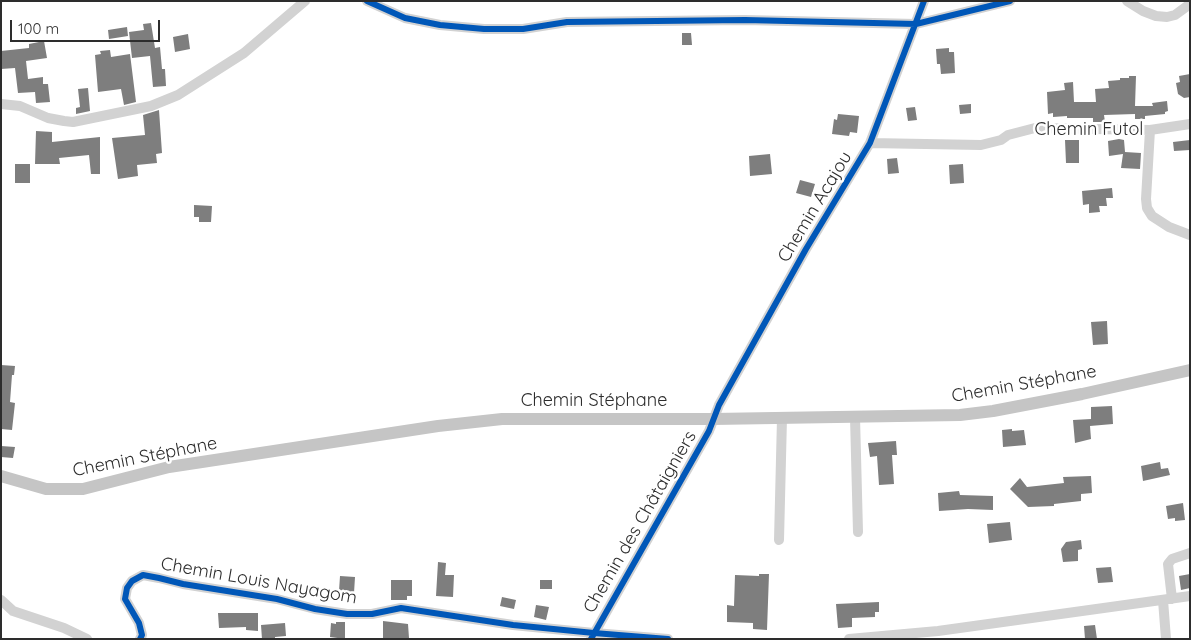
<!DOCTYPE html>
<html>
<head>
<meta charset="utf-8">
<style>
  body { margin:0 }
  #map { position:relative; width:1191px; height:640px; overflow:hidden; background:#fff; font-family:Quicksand,sans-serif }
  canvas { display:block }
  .frame { position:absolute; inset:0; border:2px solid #2d2d2d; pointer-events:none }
  .scale { position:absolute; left:10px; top:20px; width:150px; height:22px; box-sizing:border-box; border:2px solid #2d2d2d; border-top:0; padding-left:6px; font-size:15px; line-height:18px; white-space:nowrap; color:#2d2d2d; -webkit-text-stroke:4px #fff; paint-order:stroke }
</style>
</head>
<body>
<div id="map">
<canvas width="1191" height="640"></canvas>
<div class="frame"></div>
<div class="scale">100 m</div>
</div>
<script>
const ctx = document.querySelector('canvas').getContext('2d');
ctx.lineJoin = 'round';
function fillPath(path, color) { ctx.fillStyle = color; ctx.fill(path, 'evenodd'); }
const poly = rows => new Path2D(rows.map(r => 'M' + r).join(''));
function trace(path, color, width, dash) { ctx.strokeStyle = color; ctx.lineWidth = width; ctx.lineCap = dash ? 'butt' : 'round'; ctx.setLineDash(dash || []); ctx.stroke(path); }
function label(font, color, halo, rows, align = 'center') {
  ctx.font = font + ' Quicksand,sans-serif'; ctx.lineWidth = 5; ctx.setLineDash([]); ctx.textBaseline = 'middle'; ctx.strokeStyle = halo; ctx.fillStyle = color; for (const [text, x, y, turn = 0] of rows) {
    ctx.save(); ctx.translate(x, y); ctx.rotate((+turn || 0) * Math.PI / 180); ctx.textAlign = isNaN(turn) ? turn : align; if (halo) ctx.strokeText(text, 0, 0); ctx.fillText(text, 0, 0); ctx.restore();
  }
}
fillPath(poly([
  [151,23,155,48,160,47,162,69,165,69,166,86,153,87,150,56,132,58,129,32,144,30,143,24],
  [127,27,128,36,109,39,108,30],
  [682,33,691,33,692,45,682,45],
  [188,34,190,49,175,52,173,37],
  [44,41,47,58,26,61,28,79,43,77,43,84,48,84,50,102,36,103,35,92,18,93,15,68,1,69,1,51,29,48,29,44],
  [949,48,949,52,954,52,955,73,941,74,940,64,937,64,936,49],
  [110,50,111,57,130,54,136,102,124,105,121,89,98,92,95,55,101,54,100,51],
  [1190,74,1190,97,1184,98,1178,94,1176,83,1180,82,1179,76],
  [1129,76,1136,76,1135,106,1153,106,1152,103,1167,101,1168,111,1165,112,1165,114,1145,116,1145,119,1135,119,1135,114,1104,115,1105,122,1093,122,1093,118,1067,118,1067,116,1053,117,1053,113,1048,114,1047,92,1065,90,1064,83,1073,82,1074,102,1096,102,1095,89,1109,88,1108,81,1120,80,1120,78,1129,78],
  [88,88,90,111,76,114,76,108,80,107,78,89],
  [971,104,971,113,960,114,959,105],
  [915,107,917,120,908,121,906,108],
  [159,110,162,153,156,154,157,163,137,165,138,176,118,179,112,138,145,135,143,115],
  [838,114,859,116,857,133,850,132,849,136,832,134,834,119,837,120],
  [36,131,52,132,52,142,100,137,100,174,91,174,89,155,59,158,60,164,35,164],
  [1119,139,1124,140,1125,152,1141,153,1140,169,1121,168,1123,154,1109,156,1108,141],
  [1065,140,1079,140,1079,163,1066,163],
  [1190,140,1190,150,1174,151,1173,142],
  [770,154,772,174,750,176,749,156],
  [897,158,899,173,888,174,887,159],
  [15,164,30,164,30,183,15,183],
  [963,164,964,183,950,184,949,165],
  [800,180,815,184,811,197,796,193],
  [1112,188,1113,198,1106,198,1107,206,1099,206,1100,212,1089,213,1089,204,1083,205,1082,191],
  [194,205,212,206,211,222,199,222,199,217,194,217],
  [1107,321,1108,344,1093,345,1091,322],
  [1,365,15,366,14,375,12,375,10,402,15,403,12,430,1,429],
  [1112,406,1113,424,1090,426,1091,439,1075,443,1073,420,1091,419,1091,407],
  [1012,429,1012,431,1024,430,1026,445,1003,447,1002,430],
  [896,441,897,455,892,455,894,484,879,485,877,456,870,457,868,443],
  [1,446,15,447,13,458,1,457],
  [1160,462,1161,469,1168,468,1170,475,1143,481,1141,466],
  [1091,476,1092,493,1081,494,1081,501,1054,504,1054,506,1028,507,1010,489,1020,478,1027,487,1064,483,1063,477],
  [959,491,960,495,993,496,993,510,968,509,939,511,938,493],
  [1183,503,1185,520,1175,521,1175,518,1168,519,1166,506],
  [1010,522,1012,540,989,543,987,524],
  [1081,540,1082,549,1078,550,1078,561,1063,562,1061,549,1066,542],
  [438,562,446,563,445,575,454,575,453,597,436,596],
  [1111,567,1113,582,1098,583,1096,568],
  [759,574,769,574,767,630,753,629,753,623,727,622,727,605,734,606,735,575,759,576],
  [1190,574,1190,588,1181,590,1179,576],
  [340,576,355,577,354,593,339,591],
  [391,580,412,580,412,596,407,596,407,600,391,600],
  [540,580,552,580,552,589,540,589],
  [502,597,516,600,514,609,500,606],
  [879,602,879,612,875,612,875,617,852,618,852,627,838,628,836,604],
  [536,605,549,607,546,620,534,617],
  [218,613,258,613,258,631,246,630,246,627,219,628],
  [383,621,408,624,409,638,383,638],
  [336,622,345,622,345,639,330,637,331,623,336,624],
  [285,623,286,636,275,637,275,639,262,639,261,625],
  [1095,625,1097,639,1085,639,1084,626]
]), '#7e7e7e');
trace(poly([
  [367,1,405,18,440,25,484,29,523,29,567,22,745,20,916,24,1010,1],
  [1127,1,1143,11,1156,16,1167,17,1175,15,1190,4],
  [1,104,20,106,48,118,64,121,73,122,151,106,178,95,244,53,305,1],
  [1150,130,1146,199,1147,208,1152,216,1169,227,1190,235],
  [870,143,981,145,1001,140,1008,135,1035,128,1150,130,1190,124],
  [855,417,858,532],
  [779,540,782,418],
  [1172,599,1168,564,1172,559,1190,553],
  [1,600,13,611,64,628,87,639],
  [1163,600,1166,639],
  [140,639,142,635,139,623,125,599,127,588,132,581,143,575,159,578,183,584,277,599,315,609,347,614,372,614,401,608,513,625,594,633,668,639],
  [591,639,709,431,719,405,806,249,870,143,924,1],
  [849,639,938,631,1190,596]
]), '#d2d2d2', 10);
trace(poly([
  [1,476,46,489,83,489,169,467,438,426,502,419,713,419,960,415,993,411,1082,394,1190,370]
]), '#c5c5c5', 12);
trace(poly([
  [367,1,405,18,440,25,484,29,523,29,567,22,745,20,916,24,1010,1],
  [140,639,142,635,139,623,125,599,127,588,132,581,143,575,159,578,183,584,277,599,315,609,347,614,372,614,401,608,513,625,594,633,668,639],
  [591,639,709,431,719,405,806,249,870,143,924,1]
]), '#0057b8', 6);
label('18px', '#2d2d2d', '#fff', [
  ["Chemin Futol",1089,130],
  ["Chemin Acajou",815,207,-59],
  ["Chemin Stéphane",1024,384,-10],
  ["Chemin Stéphane",594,401],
  ["Chemin Stéphane",145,457,-11],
  ["Chemin des Châtaigniers",640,522,-60],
  ["Chemin Louis Nayagom",259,581,10]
]);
</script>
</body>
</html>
